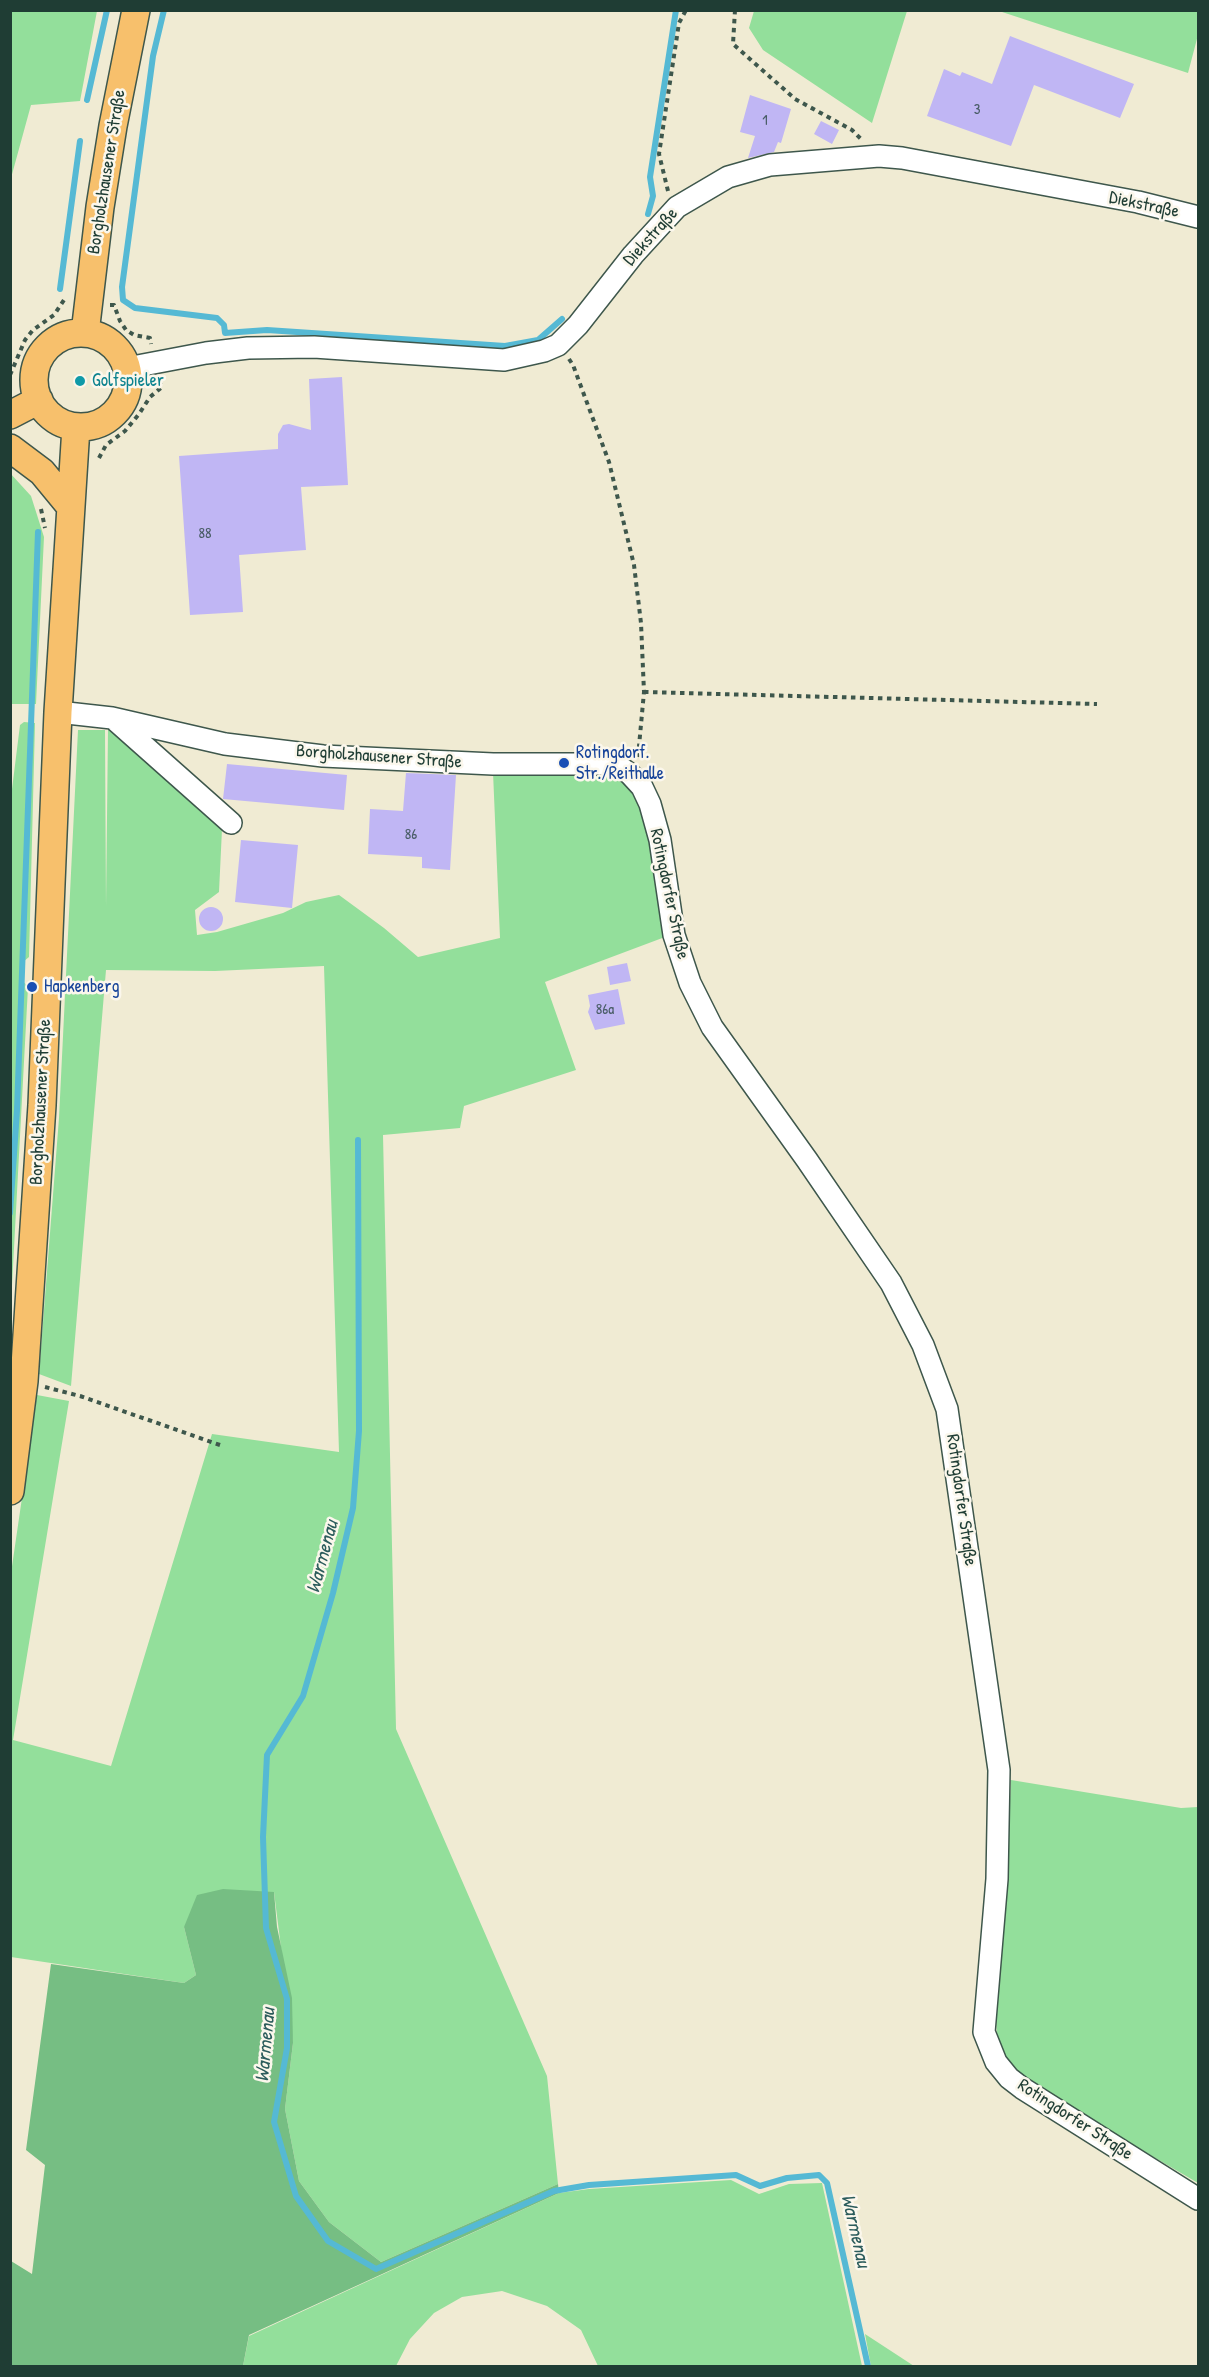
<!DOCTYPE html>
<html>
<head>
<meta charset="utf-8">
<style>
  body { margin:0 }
  #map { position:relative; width:1209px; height:2377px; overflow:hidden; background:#f0ebd3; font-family:"Patrick Hand",sans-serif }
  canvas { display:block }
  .frame { position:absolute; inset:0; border:12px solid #1f3d34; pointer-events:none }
</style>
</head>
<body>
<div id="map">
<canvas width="1209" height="2377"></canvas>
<div class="frame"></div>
</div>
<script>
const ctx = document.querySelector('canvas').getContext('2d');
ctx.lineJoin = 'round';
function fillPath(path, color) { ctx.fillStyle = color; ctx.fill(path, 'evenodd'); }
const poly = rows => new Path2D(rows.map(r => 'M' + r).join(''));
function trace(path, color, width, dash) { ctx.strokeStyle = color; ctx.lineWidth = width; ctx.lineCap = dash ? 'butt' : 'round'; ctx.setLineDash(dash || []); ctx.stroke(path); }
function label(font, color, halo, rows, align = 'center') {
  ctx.font = font + ' "Patrick Hand",sans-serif'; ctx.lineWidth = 5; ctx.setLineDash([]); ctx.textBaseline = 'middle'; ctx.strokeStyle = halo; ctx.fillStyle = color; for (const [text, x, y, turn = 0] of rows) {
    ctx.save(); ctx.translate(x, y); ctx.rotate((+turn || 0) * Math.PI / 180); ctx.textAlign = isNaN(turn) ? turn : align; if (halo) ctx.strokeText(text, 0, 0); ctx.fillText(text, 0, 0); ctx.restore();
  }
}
fillPath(poly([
  [11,10,97,11,80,101,31,105,11,178],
  [754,11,907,11,872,123,763,50,749,28],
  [999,11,1198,11,1198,35,1188,73],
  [10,473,31,496,44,537,36,704,11,704],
  [24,722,35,723,29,957,23,962,22,980,28,987,11,1304,10,805,20,725],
  [108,729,222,829,219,892,195,910,197,935,217,932,283,913,306,902,339,895,384,928,418,957,500,938,493,772,602,772,615,775,626,782,635,794,642,808,652,843,665,937,545,982,576,1070,464,1106,460,1128,383,1135,396,1729,547,2076,558,2184,381,2262,329,2222,299,2181,285,2109,293,2043,274,1892,184,1927,196,1975,184,1983,11,1957,10,1580,37,1395,69,1401,13,1740,111,1766,212,1434,339,1452,324,966,215,971,106,970,71,1386,39,1374,59,1118,78,730,105,730,106,907],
  [1011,1780,1181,1808,1198,1807,1198,2183,1029,2084,1016,2074,1005,2058,997,2033,995,2010,1006,1880],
  [731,2180,759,2194,789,2184,822,2183,862,2366,598,2366,581,2330,547,2306,502,2291,462,2297,434,2313,410,2339,396,2366,243,2366,249,2336,559,2193,589,2189],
  [865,2334,914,2366,871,2366]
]), '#93df9b');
fillPath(poly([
  [223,1889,274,1892,277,1927,292,1998,293,2043,285,2109,299,2181,329,2222,381,2262,558,2184,559,2193,249,2335,243,2366,11,2366,11,2261,32,2274,45,2165,26,2150,51,1964,184,1983,196,1975,184,1927,197,1895]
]), '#76be83');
trace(poly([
  [164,10,153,56,122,287,123,300,135,308,217,318,224,325,225,333,267,330,505,346,538,340,562,319],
  [87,100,107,10],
  [648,214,653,196,650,177,676,10],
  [60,289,80,141],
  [358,1140,359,1431,353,1508,333,1593,303,1696,267,1755,263,1837,266,1928,287,1999,287,2048,274,2122,296,2196,328,2241,376,2269,554,2191,589,2185,736,2175,760,2186,787,2178,819,2175,827,2183,868,2366],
  [10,1213,17,1110,38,532]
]), '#55b9d4', 6);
fillPath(poly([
  [1010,36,1134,84,1120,118,1034,85,1011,146,927,116,944,69,960,76,962,72,992,84],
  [750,95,791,109,781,143,778,142,774,152,748,158,755,136,740,132],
  [821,121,839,130,832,144,814,134],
  [342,377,348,485,301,487,306,550,239,555,243,612,190,615,179,456,278,449,278,434,283,425,289,424,311,430,309,379],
  [227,764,347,775,344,810,223,799],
  [406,773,456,775,450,870,422,868,422,857,368,854,370,809,403,811],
  [241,840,298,845,292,908,235,902],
  '199 919a12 12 0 1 1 24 0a12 12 0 1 1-24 0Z',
  [627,963,631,981,610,985,607,967],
  [618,989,625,1024,595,1030,588,1012,590,1006,588,995]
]), '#c0b6f4');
const minor = poly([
  [127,368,206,353,248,348,314,347,504,360,544,351,558,345,578,325,633,255,677,207,728,177,770,165,879,156,902,158,1138,202,1198,217],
  [58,712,112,718,225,744,323,756,493,764,606,764,620,767,630,774,642,787,650,804,660,840,674,935,690,983,712,1027,807,1160,891,1283,923,1345,947,1409,999,1770,997,1879,984,2032,996,2062,1009,2078,1022,2088,1198,2199],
  [115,720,231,823]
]);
const major = poly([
  [85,333,100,207,113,126,136,10],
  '34 380a47 47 0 1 1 94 0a47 47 0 1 1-94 0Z',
  [10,415,39,400],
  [10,448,42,472,70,506],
  [10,1491,24,1381,42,1105,58,712,76,427]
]);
trace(minor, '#3e574c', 24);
trace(major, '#3e574c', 30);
trace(poly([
  [735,10,733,44,795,99,852,130,861,139],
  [668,191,659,154,679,23,686,10],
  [110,305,114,305,120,321,126,330,134,335,150,338,151,344],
  [569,359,573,365,609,462,634,565,641,623,644,692,638,757],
  [10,375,25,340,33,330,54,315,64,300,67,300],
  [99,458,106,445,125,431,139,414,150,397,162,387,159,381],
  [41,509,45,528],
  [644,692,1097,704],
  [45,1387,80,1396,220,1445]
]), '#3e574c', 4, [4.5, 4.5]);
trace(minor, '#fff', 21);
trace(major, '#f7c06c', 27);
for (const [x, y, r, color] of [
  [80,381,6,"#0f9aa8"],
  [564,763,6,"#1a4fb4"],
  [32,987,6,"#1a4fb4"]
]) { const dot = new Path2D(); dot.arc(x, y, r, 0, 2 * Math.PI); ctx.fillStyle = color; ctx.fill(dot); trace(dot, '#fbf7ec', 2); }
label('15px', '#475b64', null, [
  ["3",977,110],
  ["1",765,121],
  ["88",205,534],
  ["86",411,835],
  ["86a",605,1010]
]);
label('18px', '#1f3d34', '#fbf7ec', [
  ["Borgholzhausener Straße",107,172,-81],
  ["Diekstraße",1144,205,12],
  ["Diekstraße",651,237,-48],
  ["Borgholzhausener Straße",379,757,4],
  ["Rotingdorfer Straße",669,894,78],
  ["Borgholzhausener Straße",41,1102,-87],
  ["Rotingdorfer Straße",961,1500,82],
  ["Rotingdorfer Straße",1075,2120,33]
]);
label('18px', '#0d838f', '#fbf7ec', [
  ["Golfspieler",92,381]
], 'left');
label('18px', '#164399', '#fbf7ec', [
  ["Rotingdorf.",576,753],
  ["Str./Reithalle",576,774],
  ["Hapkenberg",44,987]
], 'left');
label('italic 20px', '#2c5c5c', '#fbf7ec', [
  ["Warmenau",323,1557,-75],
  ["Warmenau",266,2045,-85],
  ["Warmenau",855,2231,77]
]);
</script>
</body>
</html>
